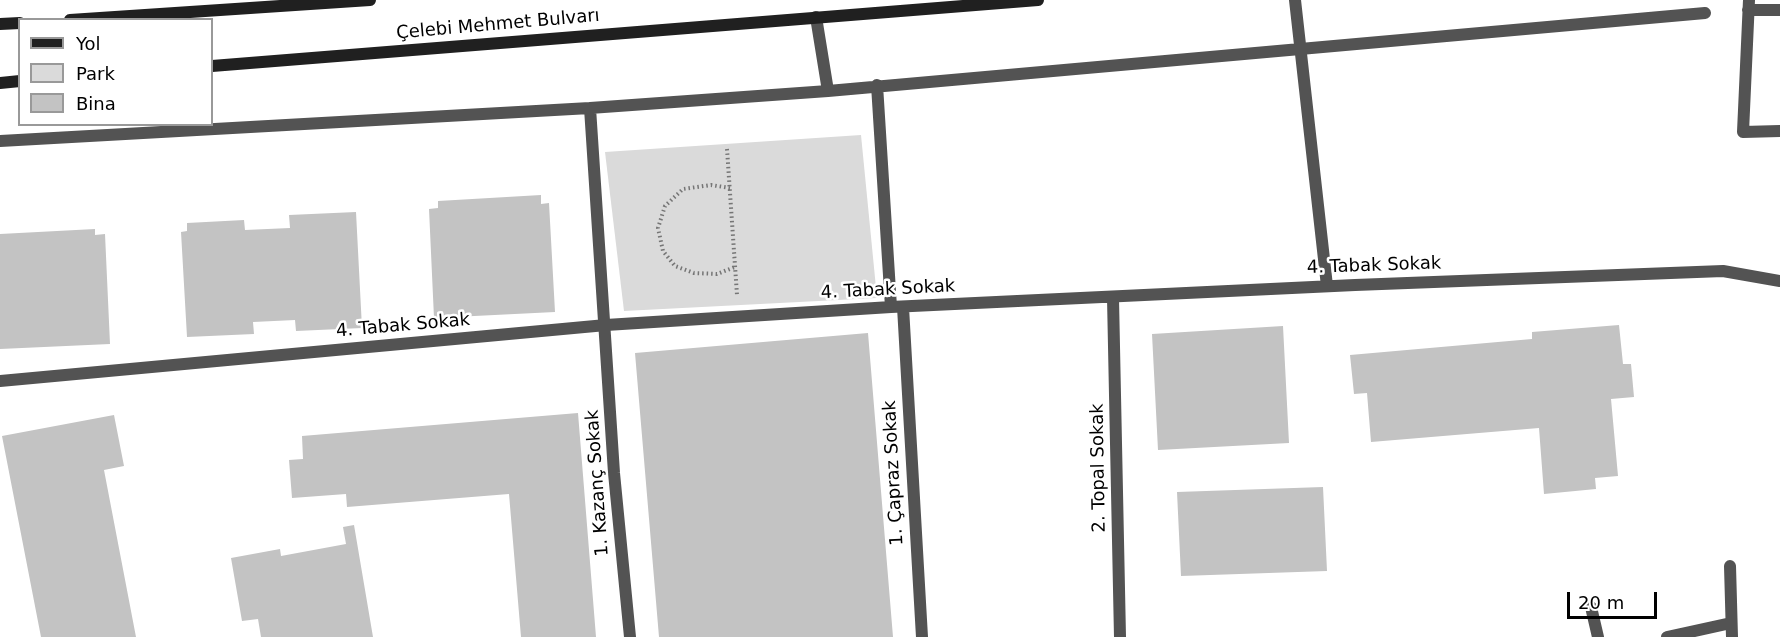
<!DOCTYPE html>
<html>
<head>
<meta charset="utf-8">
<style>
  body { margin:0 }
  #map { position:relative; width:1780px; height:637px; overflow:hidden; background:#fff; font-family:"DejaVu Sans",sans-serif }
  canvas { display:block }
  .legend { position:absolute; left:18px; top:18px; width:195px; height:108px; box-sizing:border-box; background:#fff; border:2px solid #999; margin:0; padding:8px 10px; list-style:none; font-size:18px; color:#000 }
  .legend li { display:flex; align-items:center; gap:12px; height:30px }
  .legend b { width:30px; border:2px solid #999 }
  .scale { position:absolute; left:1567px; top:592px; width:90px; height:27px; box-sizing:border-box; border:3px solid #000; border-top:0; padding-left:8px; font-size:18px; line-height:21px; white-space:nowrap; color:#000; -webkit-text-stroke:4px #fff; paint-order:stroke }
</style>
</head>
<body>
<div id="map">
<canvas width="1780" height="637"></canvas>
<ul class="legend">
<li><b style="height:8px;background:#202020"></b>Yol</li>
<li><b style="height:16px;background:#dadada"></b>Park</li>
<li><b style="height:16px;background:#c3c3c3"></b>Bina</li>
</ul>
<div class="scale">20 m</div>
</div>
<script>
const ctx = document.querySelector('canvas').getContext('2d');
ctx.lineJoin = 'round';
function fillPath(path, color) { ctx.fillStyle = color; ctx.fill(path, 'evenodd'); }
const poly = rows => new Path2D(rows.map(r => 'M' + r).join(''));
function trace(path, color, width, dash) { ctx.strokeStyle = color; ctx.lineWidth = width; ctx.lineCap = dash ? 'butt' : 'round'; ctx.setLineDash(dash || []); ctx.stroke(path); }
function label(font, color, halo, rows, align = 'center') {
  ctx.font = font + ' "DejaVu Sans",sans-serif'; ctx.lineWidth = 5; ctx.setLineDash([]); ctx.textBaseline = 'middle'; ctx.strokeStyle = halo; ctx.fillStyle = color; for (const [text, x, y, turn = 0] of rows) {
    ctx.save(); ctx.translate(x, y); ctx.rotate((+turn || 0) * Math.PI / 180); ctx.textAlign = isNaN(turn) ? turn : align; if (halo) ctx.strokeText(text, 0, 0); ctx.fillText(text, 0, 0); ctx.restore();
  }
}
fillPath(poly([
  [861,135,877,298,624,311,605,152]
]), '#dadada');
fillPath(poly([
  [541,195,541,204,549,203,555,312,434,318,429,209,438,208,438,201],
  [356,212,362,328,296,331,295,320,253,322,254,334,187,337,181,232,187,231,187,223,244,220,245,230,290,228,289,215],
  [95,229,95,235,105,234,110,344,0,349,0,234],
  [1619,325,1623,364,1631,364,1634,397,1611,399,1618,476,1595,478,1596,489,1544,494,1539,428,1371,442,1367,393,1354,394,1350,355,1532,339,1532,332],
  [1283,326,1289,443,1158,450,1152,334],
  [868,333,893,637,659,637,635,353],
  [578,413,596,637,521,637,509,494,347,507,346,494,292,498,289,460,303,459,302,436],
  [114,415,124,466,104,470,136,637,41,637,2,436],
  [1323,487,1327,571,1181,576,1177,492],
  [354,525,373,637,261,637,258,619,242,621,231,558,280,549,281,556,346,544,343,527]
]), '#c3c3c3');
trace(poly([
  [727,149,737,295],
  [730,188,711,185,683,189,665,206,658,228,663,251,675,266,694,273,717,274,735,267]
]), '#757575', 4, [1.5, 3]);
trace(poly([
  [1295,0,1327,286],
  [1749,0,1743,132,1780,131],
  [1748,10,1780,10],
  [816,17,828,91],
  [877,85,891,307],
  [590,108,614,473,630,637],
  [0,141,590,108,828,91,1705,13],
  [1113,298,1120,637],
  [903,307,922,637],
  [0,381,606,325,891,307,1355,285,1723,271,1780,281],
  [1730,566,1732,637],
  [1591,607,1598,637],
  [1667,637,1731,623]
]), '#535353', 12);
trace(poly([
  [70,20,370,0],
  [0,24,20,23],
  [212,66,1038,0],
  [0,83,20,81]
]), '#202020', 12);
label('18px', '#000', '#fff', [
  ["Çelebi Mehmet Bulvarı",498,25,-5],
  ["4. Tabak Sokak",1374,266,-2],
  ["4. Tabak Sokak",888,290,-3],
  ["4. Tabak Sokak",403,326,-5],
  ["2. Topal Sokak",1099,468,-91],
  ["1. Çapraz Sokak",894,473,-93],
  ["1. Kazanç Sokak",598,483,-94]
]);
</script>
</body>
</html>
